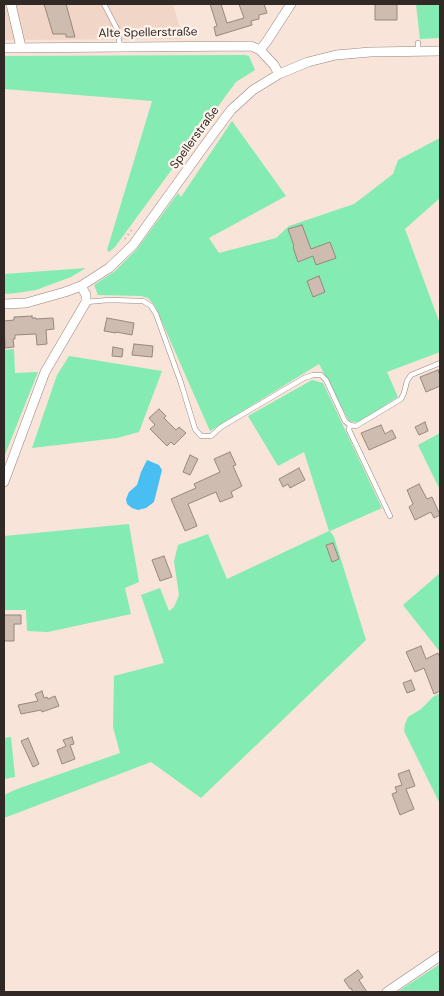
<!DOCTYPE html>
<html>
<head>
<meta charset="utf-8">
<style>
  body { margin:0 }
  #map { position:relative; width:444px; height:996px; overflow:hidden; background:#f8e4d8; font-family:"DM Sans",sans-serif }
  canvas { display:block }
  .frame { position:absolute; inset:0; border:5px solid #302925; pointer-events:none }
</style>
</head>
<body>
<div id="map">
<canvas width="444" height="996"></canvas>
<div class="frame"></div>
</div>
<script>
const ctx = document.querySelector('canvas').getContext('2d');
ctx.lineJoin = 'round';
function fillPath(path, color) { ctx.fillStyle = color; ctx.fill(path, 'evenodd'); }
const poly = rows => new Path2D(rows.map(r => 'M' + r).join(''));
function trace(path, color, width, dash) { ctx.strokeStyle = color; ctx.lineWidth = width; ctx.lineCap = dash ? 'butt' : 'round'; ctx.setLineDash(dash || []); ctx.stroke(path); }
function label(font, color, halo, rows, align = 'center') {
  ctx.font = font + ' "DM Sans",sans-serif'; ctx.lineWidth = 4.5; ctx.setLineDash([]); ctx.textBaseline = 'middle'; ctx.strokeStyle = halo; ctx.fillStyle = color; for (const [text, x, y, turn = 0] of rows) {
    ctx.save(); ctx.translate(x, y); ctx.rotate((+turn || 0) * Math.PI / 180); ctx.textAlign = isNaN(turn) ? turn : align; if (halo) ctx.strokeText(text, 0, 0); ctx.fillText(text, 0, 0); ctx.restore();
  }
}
fillPath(poly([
  [4,4,173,4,183,39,4,40]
]), '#f1d6c7');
fillPath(poly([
  [416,4,440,4,440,38,420,39],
  [245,55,249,56,255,70,236,82,115,247,109,252,107,250,152,101,4,89,4,56],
  [232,121,286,196,209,238,219,253,276,238,289,226,354,204,393,174,398,160,440,138,440,198,405,229,440,324,440,352,387,372,398,397,359,422,354,422,349,421,319,364,210,431,155,306,148,298,141,296,98,295,94,285,115,271,137,249,178,193,181,197],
  [86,268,71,277,36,290,17,293,4,294,4,274],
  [14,349,15,373,38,372,4,457,4,350],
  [69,356,162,371,139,432,117,438,32,448,57,375],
  [312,380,323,383,382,508,330,531,334,537,366,640,201,798,151,762,4,818,4,795,17,789,120,753,113,727,114,676,164,663,141,595,160,588,169,611,174,607,179,595,174,561,178,545,208,534,227,579,329,531,304,452,278,466,248,416],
  [440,433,440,490,418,445],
  [129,524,139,582,125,588,131,614,48,632,27,631,26,610,4,610,4,536],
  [440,573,440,652,403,605],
  [440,693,440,804,404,731,405,724,408,717,421,709,433,697],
  [11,737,15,777,4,779,4,738],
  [440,964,440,992,397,992]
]), '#84ebb2');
fillPath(poly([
  [147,460,159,465,162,470,154,502,146,508,138,510,132,508,127,504,126,499,129,492,137,485,141,472]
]), '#48bef2');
const building = poly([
  [44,4,66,4,75,37,66,37,66,34,53,34,44,4],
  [210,4,221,4,227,23,244,18,239,4,264,4,267,13,259,15,259,19,251,21,252,25,216,36,214,27,217,26,210,4],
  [375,4,397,4,397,20,375,20,375,4],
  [302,225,311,249,330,242,336,258,316,265,313,256,298,262,293,247,294,246,288,229,302,225],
  [319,276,325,292,313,297,307,281,319,276],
  [32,316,32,318,36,318,36,319,53,318,54,329,46,330,47,344,37,345,36,334,15,335,15,339,13,339,14,347,5,348,4,321,14,320,14,317,32,316],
  [107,318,134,323,132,335,116,332,116,333,104,331,107,318],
  [134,344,153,346,152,357,132,355,134,344],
  [113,347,123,349,122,357,112,356,113,347],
  [438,370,440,376,440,386,426,392,420,377,438,370],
  [159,409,166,416,164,418,176,430,179,427,186,433,174,445,171,442,167,446,150,429,155,425,149,418,159,409],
  [425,422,428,431,419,435,415,427,425,422],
  [381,425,385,434,392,430,396,438,369,450,361,433,381,425],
  [230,452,236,465,233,466,242,486,231,492,233,497,220,502,216,492,188,504,197,526,185,531,171,499,196,488,194,484,220,472,214,459,230,452],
  [190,455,198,459,190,475,183,472,190,455],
  [299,468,305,480,290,488,288,484,283,487,279,479,299,468],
  [419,484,427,499,432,497,440,515,434,518,431,512,415,520,409,507,413,504,407,490,419,484],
  [333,543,339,559,332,562,326,545,333,543],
  [164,556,172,577,160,581,152,560,164,556],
  [4,615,21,615,21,624,14,624,14,641,4,641,4,615],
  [421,646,426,659,438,653,440,658,440,691,434,694,424,668,415,672,406,652,421,646],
  [411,680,415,690,407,693,403,683,411,680],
  [42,691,44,698,47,697,48,699,55,696,59,706,42,712,41,710,21,714,18,705,38,701,35,694,42,691],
  [72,737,74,744,70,745,75,759,62,764,57,750,66,746,63,740,72,737],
  [28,738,39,764,33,767,21,741,28,738],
  [409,770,415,786,406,789,414,809,400,815,392,794,397,792,395,787,402,785,398,774,409,770],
  [358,970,363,977,359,980,367,992,353,992,351,988,350,989,344,980,358,970]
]);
fillPath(building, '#cfbcb1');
trace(building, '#98877c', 1);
const lane = poly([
  [104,4,117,29,120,46],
  [418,43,418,52],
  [86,302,109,300,143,301,151,306,156,314,181,383,195,429,201,436,211,436,221,427,304,378,313,375,321,375,326,380,345,421,350,425,356,426,401,399,404,393,407,381,411,375,440,363],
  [350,425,349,430,390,516]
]);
const street = poly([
  [11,4,21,47],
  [4,48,251,46,260,50,274,65,279,74],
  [260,50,267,41,291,4],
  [4,304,26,303,65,292,81,286,109,268,133,245,205,145,231,110,253,90,279,74,308,62,336,55,370,52,440,51],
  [4,482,45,372,86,302,86,295,81,286],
  [387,992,440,956]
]);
trace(lane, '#97857b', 5.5);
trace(street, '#97857b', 10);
trace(poly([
  [125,239,134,227]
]), '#bcaba2', 2, [1, 4]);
trace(lane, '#fff', 4.5);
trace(street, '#fff', 9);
label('12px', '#302925', '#fff3ec', [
  ["Alte Spellerstraße",148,33,-1],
  ["Spellerstraße",195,138,-54]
]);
</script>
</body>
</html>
